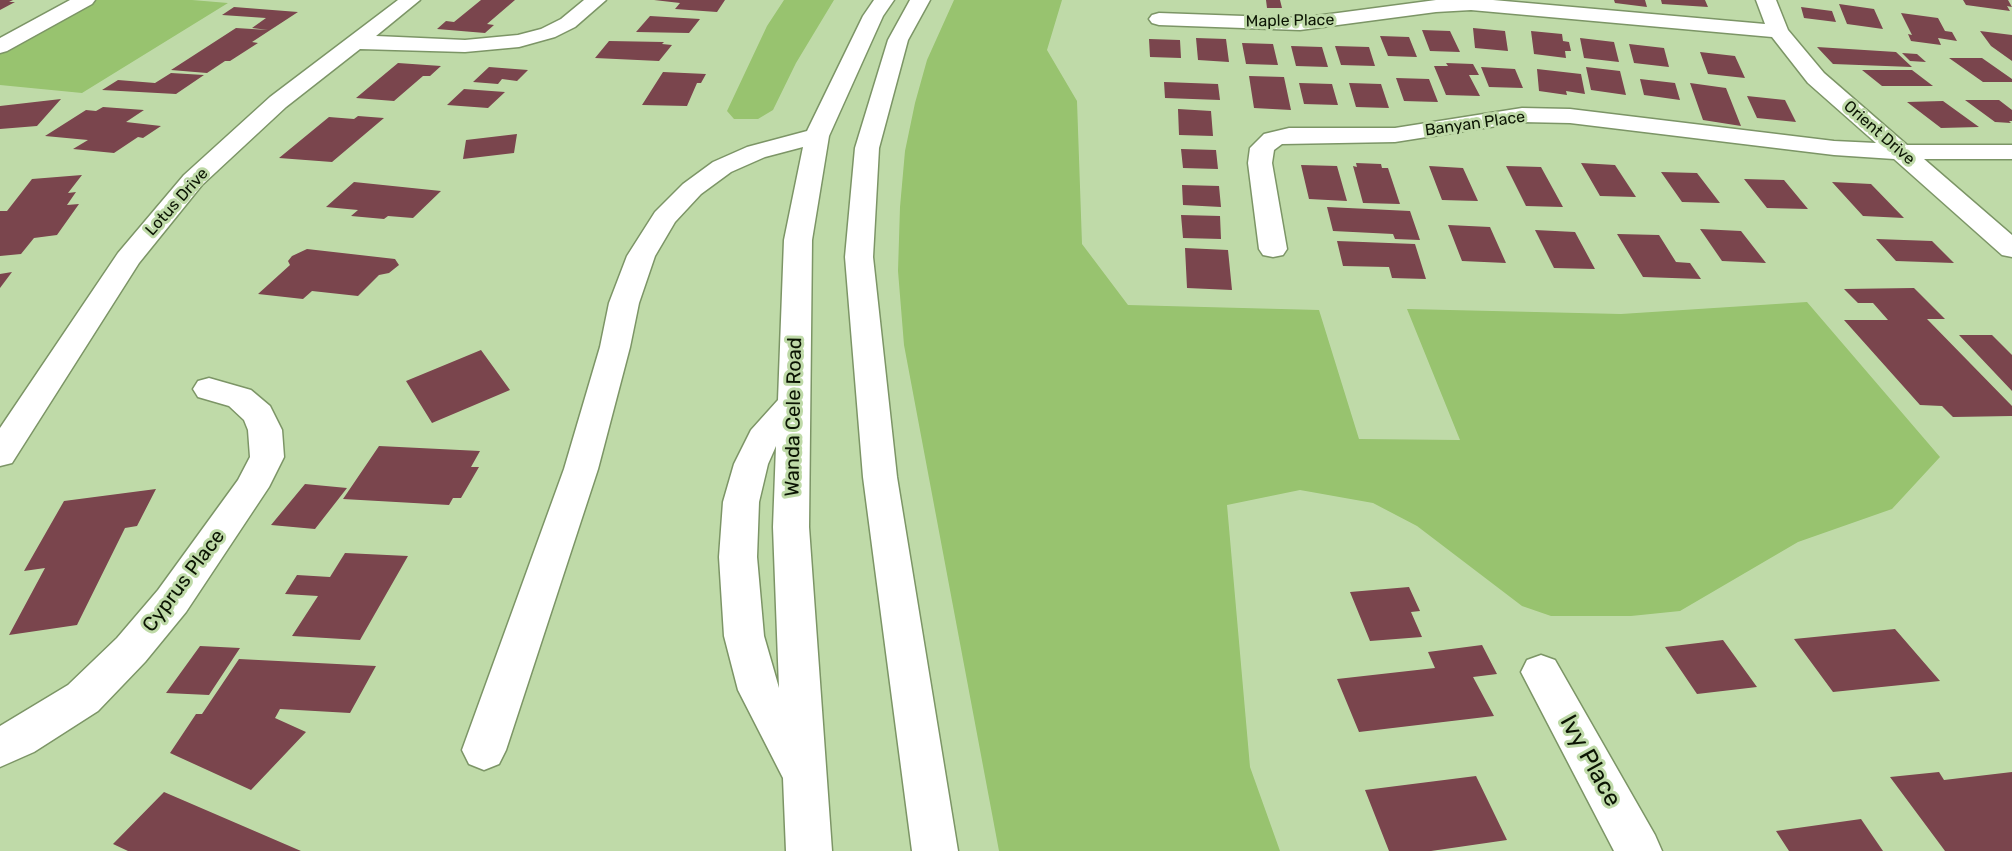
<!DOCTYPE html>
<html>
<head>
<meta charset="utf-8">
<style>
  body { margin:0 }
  canvas { display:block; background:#bfdaa8 }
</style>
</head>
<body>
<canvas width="2012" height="851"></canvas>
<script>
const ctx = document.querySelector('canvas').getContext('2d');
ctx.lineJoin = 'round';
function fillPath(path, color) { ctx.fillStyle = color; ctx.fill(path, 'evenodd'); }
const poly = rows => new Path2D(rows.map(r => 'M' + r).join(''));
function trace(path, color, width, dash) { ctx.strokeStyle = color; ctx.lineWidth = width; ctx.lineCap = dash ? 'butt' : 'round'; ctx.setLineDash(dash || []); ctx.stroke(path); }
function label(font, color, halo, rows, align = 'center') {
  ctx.font = font + ' Rubik,sans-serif'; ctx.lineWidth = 6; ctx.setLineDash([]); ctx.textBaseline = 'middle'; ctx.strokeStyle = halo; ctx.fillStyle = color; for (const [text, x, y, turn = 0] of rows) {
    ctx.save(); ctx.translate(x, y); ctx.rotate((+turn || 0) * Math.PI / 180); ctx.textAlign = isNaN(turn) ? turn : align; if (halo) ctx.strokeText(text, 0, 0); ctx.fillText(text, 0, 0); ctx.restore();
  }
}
fillPath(poly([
  [95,0,192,0,228,3,82,93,0,85,0,53],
  [784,0,834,0,796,63,773,110,758,119,734,119,727,111,767,26],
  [954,0,1062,0,1047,50,1077,101,1082,244,1128,305,1319,310,1359,439,1460,440,1407,309,1621,314,1807,302,1940,457,1892,509,1798,542,1680,611,1631,616,1551,616,1522,606,1417,526,1373,503,1300,490,1227,505,1250,767,1280,851,999,851,904,345,898,271,900,207,905,151,915,103,927,60]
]), '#98c36f');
fillPath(poly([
  [0,0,13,0,9,2,15,2,0,10],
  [481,0,515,0,487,24,494,25,485,33,437,29,446,21,454,22],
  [654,0,725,0,717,12,675,9,680,3],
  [1266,0,1280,0,1282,8,1267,8],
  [1614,0,1645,0,1647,7,1615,3],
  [1661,0,1705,0,1708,7,1662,4],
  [1963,0,2008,0,2012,7,2007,6,2010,11,1966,5],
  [1839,4,1874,9,1883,29,1847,24],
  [234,7,298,12,252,42,258,43,230,61,225,61,207,73,171,70,236,28,268,30,252,28,266,18,222,15],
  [1801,7,1832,11,1836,22,1804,18],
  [1901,13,1938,18,1945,31,1952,32,1957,41,1938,38,1941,45,1911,41,1908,34,1912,35],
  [650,16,700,19,689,33,636,32],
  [1473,28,1505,31,1508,51,1475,48],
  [1422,30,1450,31,1460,52,1430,51],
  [1531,31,1562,34,1563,41,1569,42,1571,51,1565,51,1566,58,1534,54],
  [1980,31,2012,35,2012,61,1991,46],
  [1380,36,1409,37,1417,57,1388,56],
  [1196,38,1226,39,1229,62,1198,60],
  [1580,38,1614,42,1619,62,1584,58],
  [1149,39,1180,40,1181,58,1150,57],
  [609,41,664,42,662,44,672,45,659,61,595,58],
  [1242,43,1273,44,1278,65,1246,64],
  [1629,44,1664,48,1669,67,1634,63],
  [1291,46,1322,47,1328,67,1296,66],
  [1335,46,1369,47,1375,66,1341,65],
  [1817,47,1896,52,1912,67,1833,64],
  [1700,52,1735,56,1745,78,1708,74],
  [1902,53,1917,54,1926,62,1910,61],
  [1949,58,1982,58,2012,79,2012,82,1983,82],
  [398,63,441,66,430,76,423,76,394,101,356,98],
  [1446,63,1473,64,1479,75,1469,75,1480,96,1446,95,1434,66,1448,66],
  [489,67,528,70,517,81,502,79,498,84,473,82],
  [1481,67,1515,69,1523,88,1489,87],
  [1586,67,1620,71,1626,95,1591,90],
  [1537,69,1581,74,1585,94,1566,91,1567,95,1539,91],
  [1862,70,1912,70,1933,86,1882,86],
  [663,72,706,74,701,83,697,83,687,106,642,105],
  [171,73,204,75,176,94,102,90,118,80,155,83],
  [1249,76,1284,77,1291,110,1254,108],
  [1396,78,1429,79,1438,102,1404,101],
  [1640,79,1675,83,1680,100,1644,95],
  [1164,82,1218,84,1220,100,1165,98],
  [1299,83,1332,84,1338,105,1304,104],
  [1349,83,1381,84,1389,108,1356,107],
  [1690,83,1726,88,1741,126,1703,120],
  [464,89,505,92,488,108,447,105],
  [1747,96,1785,100,1796,122,1757,118],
  [61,99,37,126,0,129,0,106],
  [1965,100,1999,100,2012,110,2012,121,2009,121,2011,123,1995,122],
  [1943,101,1979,127,1941,128,1907,102],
  [103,107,144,110,126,122,161,126,143,138,138,137,114,153,73,149,88,140,45,136,86,110,96,111],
  [1178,109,1211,111,1213,136,1179,135],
  [358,116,384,118,332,162,279,158,329,117,354,119],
  [517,134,514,153,463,159,466,140],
  [1181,149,1216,150,1218,169,1183,168],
  [1356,163,1381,164,1382,168,1388,168,1400,204,1363,203,1353,166,1357,167],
  [1581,163,1615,165,1636,197,1600,196],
  [1301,165,1337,166,1347,201,1309,199],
  [1429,166,1463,168,1478,201,1442,200],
  [1506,166,1541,167,1563,207,1526,206],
  [1661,172,1697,173,1720,203,1682,202],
  [82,175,68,193,76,192,67,205,79,204,57,235,34,238,21,254,0,256,0,211,7,211,32,179],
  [1744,179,1784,180,1808,209,1767,208],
  [354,182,441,191,413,218,388,216,384,219,351,216,358,210,326,207],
  [1832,182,1871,184,1904,218,1863,216],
  [1182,185,1219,186,1221,207,1183,205],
  [1327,207,1410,211,1420,240,1395,239,1393,234,1333,231],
  [1181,215,1220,216,1221,239,1183,238],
  [1448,225,1490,227,1506,263,1462,261],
  [1700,229,1741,231,1766,263,1722,261],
  [1535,230,1575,232,1595,269,1554,268],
  [1617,234,1659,235,1676,262,1690,263,1701,279,1643,277],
  [1876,239,1932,241,1954,263,1896,261],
  [1337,241,1415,244,1426,279,1392,278,1389,267,1343,266],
  [1185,248,1228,250,1232,290,1187,288],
  [307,249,395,259,399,265,389,273,379,275,358,296,312,291,303,299,258,294,290,265,288,261,292,256],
  [12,272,0,288,0,274],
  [1914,288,1945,319,1927,319,2012,406,2012,416,1953,417,1942,406,1920,405,1844,320,1888,320,1873,303,1858,303,1844,289],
  [1959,335,1992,335,2012,355,2012,391],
  [481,350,510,390,432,423,406,381],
  [379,446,480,451,471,467,479,467,461,498,453,498,449,505,343,499],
  [305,484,347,488,315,529,271,525],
  [156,489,137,526,125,528,77,625,9,635,45,568,24,571,64,501],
  [345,553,408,556,360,640,292,636,318,596,285,594,297,575,330,577],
  [1409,587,1420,611,1411,612,1422,637,1370,641,1350,592],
  [1895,629,1940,681,1833,692,1794,639],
  [1723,640,1757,687,1697,694,1665,647],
  [1482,645,1497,674,1473,677,1494,716,1359,732,1337,679,1435,668,1428,652],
  [200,646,240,648,209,695,166,693],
  [239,659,376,666,350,713,280,709,275,718,306,732,251,790,170,753,196,714,202,714],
  [1939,772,1944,780,2012,772,2012,851,1945,851,1890,777],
  [1476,776,1507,840,1431,851,1389,851,1365,790],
  [164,792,301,851,128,851,113,844],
  [1861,819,1883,851,1789,851,1776,831]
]), '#7a454d');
const minor = poly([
  [70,0,95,0,92,4,7,51,0,53,0,38,70,0],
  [398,0,420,0,376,36,465,40,518,35,541,29,561,19,584,0,606,0,575,27,555,37,519,47,465,52,360,49,286,107,202,185,139,263,12,463,0,466,0,428,118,253,184,175,270,97,398,0],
  [874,0,894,0,883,16,829,136,812,240,809,527,832,851,786,851,783,778,738,690,724,636,719,557,723,502,734,464,751,430,778,400,784,240,803,147,765,157,731,172,701,194,675,222,655,256,639,303,630,347,598,469,506,750,499,764,484,770,469,764,462,750,564,469,600,347,609,303,627,256,655,212,683,184,713,162,747,147,807,131,863,16,874,0],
  [776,446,773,527,779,688,764,636,757,557,759,502,768,464,776,446],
  [910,0,930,0,908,40,879,148,873,257,897,477,958,851,912,851,863,477,845,257,855,148,888,40,910,0],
  [1436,0,1493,0,1765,24,1756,0,1776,0,1788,30,1824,73,1907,145,2012,145,2012,159,1924,159,2012,235,2012,257,2002,255,1894,159,1834,155,1570,123,1522,122,1395,142,1282,144,1274,150,1272,163,1287,249,1283,255,1273,257,1263,255,1259,249,1248,163,1250,148,1264,134,1289,128,1395,128,1522,108,1570,109,1834,141,1876,143,1808,83,1772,37,1471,10,1436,12,1300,30,1159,25,1152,23,1149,19,1152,15,1159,13,1300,18,1436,0],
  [209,378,251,390,270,406,282,430,284,457,269,487,186,612,145,662,98,711,34,752,0,767,0,726,68,685,117,638,158,590,238,480,250,457,248,430,244,420,229,406,198,397,193,389,198,381,209,378],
  [1541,655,1555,660,1655,835,1662,851,1614,851,1521,672,1527,660,1541,655]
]);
trace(minor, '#7c9566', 3);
fillPath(minor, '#fff');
label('16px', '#0b1403', '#bfdaa8', [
  ["Maple Place",1290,21,-1],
  ["Banyan Place",1475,124,-8],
  ["Orient Drive",1879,133,41],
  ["Lotus Drive",177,202,-48]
]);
label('20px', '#0b1403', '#bfdaa8', [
  ["Wanda Cele Road",794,417,-89],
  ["Cyprus Place",184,581,-53]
]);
label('24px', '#0b1403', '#bfdaa8', [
  ["Ivy Place",1590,761,61]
]);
</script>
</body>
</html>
